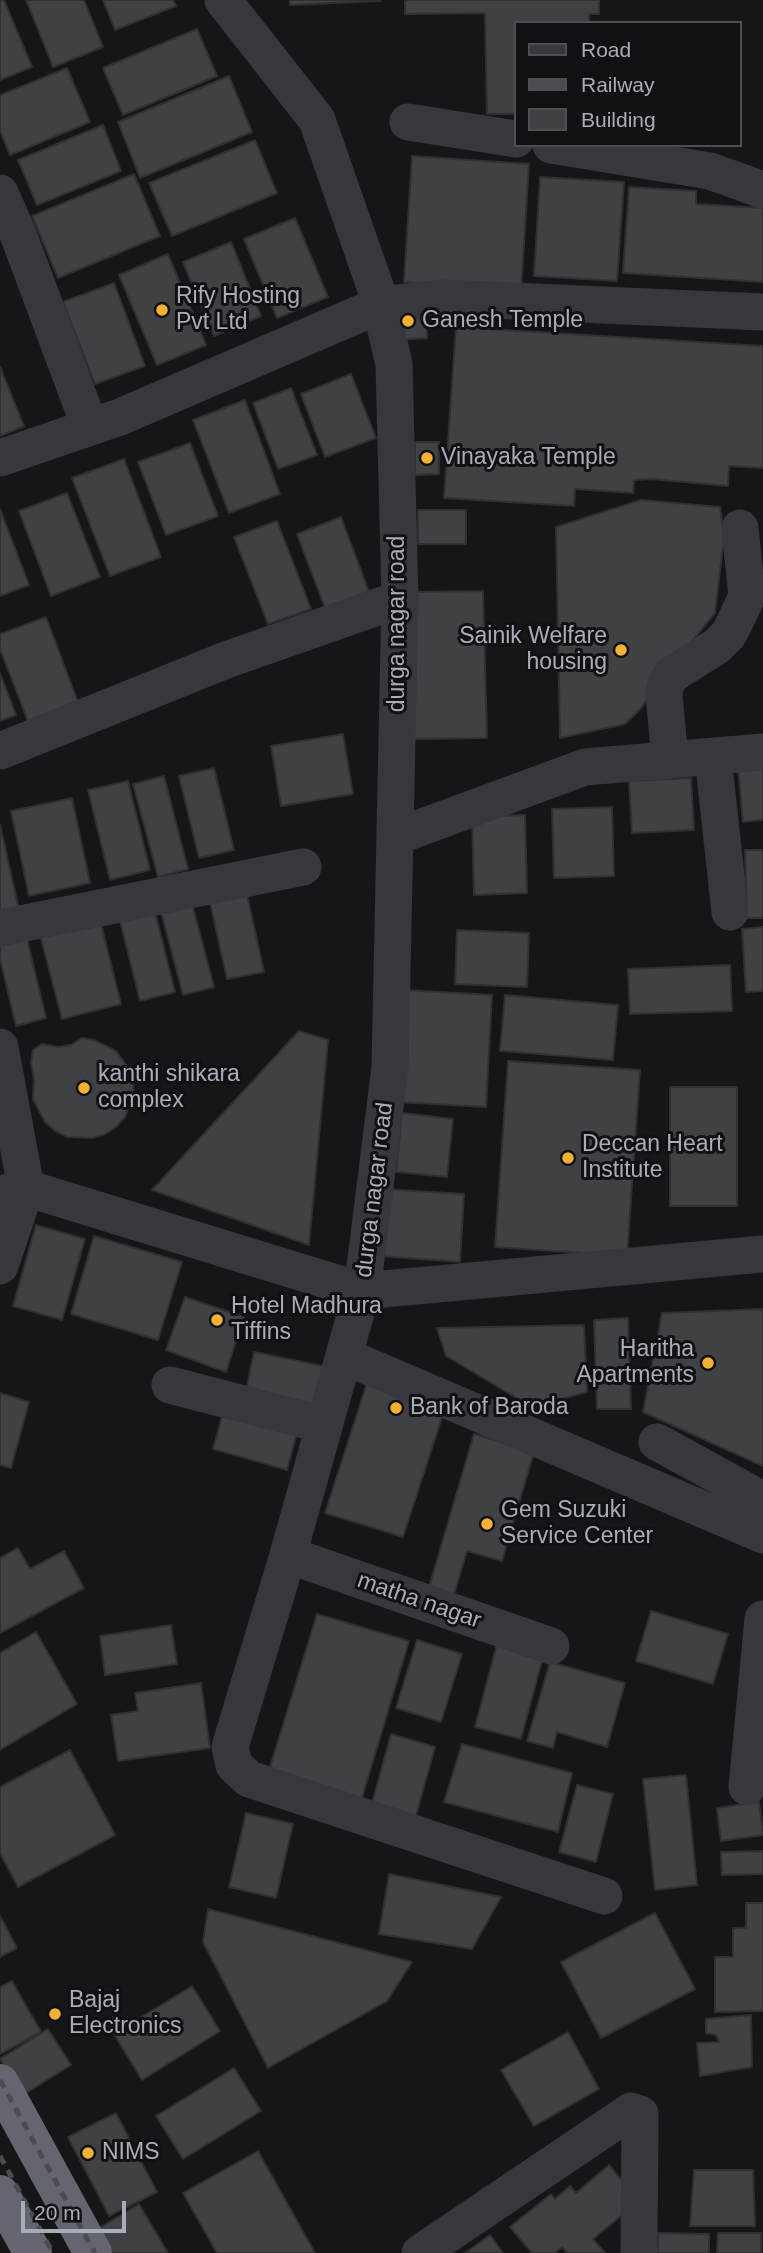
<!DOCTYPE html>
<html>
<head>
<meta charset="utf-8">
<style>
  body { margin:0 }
  #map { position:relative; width:763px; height:2253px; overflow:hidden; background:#161618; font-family:Arial,sans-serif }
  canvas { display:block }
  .legend { position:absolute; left:514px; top:21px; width:228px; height:126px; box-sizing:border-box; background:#111113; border:2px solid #4d4f55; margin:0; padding:9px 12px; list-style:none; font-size:21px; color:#a8adb8 }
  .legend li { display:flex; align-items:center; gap:14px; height:35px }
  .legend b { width:35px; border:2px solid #4d4f55 }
  .scale { position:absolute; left:21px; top:2201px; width:105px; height:32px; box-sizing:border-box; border:4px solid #a8adb8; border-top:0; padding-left:9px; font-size:21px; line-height:24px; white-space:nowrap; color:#a8adb8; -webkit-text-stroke:5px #111113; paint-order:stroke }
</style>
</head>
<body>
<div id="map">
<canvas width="763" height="2253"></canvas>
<ul class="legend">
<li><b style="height:9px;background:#37383d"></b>Road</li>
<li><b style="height:9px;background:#4a4c52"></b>Railway</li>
<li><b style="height:19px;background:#404145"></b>Building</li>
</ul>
<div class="scale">20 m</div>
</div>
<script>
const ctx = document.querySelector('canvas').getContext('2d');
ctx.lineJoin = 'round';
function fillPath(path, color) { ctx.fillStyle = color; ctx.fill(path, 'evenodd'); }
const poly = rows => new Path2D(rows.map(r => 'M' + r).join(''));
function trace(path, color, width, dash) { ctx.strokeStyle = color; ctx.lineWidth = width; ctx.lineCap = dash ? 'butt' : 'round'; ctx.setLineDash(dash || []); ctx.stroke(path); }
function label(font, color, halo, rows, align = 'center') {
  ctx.font = font + ' Arial,sans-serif'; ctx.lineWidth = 6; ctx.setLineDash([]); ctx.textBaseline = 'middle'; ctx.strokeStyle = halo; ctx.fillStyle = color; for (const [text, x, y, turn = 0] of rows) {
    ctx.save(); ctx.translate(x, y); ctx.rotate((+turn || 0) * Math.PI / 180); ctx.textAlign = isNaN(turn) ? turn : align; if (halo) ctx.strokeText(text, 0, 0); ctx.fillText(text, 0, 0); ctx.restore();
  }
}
const building = poly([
  [0,0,4,0,32,67,0,80,0,0],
  [26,0,84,0,103,47,53,67,26,0],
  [103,0,173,0,176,6,115,30,103,0],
  [290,0,380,0,380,1,290,5,290,0],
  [405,0,599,0,599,14,589,14,589,23,516,23,516,114,487,114,485,13,405,14,405,0],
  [197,29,217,76,123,115,103,68,197,29],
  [67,68,90,122,10,155,0,131,0,95,67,68],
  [229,76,252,132,140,178,118,122,229,76],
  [103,125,121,171,37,205,18,160,103,125],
  [255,140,277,193,172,236,149,183,255,140],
  [412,156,529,164,521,290,404,282,412,156],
  [134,174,160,236,58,278,32,216,134,174],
  [540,177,624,182,617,281,534,276,540,177],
  [629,187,696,191,696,204,763,208,763,282,623,273,629,187],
  [295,218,328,297,277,318,244,239,295,218],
  [231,242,261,316,214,336,183,262,231,242],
  [168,254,206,345,157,365,119,275,168,254],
  [114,283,145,366,95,384,63,302,114,283],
  [425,302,427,338,391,340,389,304,425,302],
  [456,327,763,346,763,468,729,466,728,486,651,479,634,480,633,493,575,489,574,506,444,498,456,327],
  [0,367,24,426,0,436,0,367],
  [351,374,376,438,325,457,301,394,351,374],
  [291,388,317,455,278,469,253,403,291,388],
  [245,400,280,494,229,513,193,420,245,400],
  [415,442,439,442,439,474,415,475,415,442],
  [190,443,218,516,166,535,138,462,190,443],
  [124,459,161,557,110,576,72,478,124,459],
  [67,493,100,577,51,596,19,511,67,493],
  [641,500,720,507,724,538,715,613,654,688,642,707,625,724,560,738,556,527,641,500],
  [0,509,29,585,0,596,0,509],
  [418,510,466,510,466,544,418,544,418,510],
  [341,517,369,592,325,608,297,534,341,517],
  [277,521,311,609,268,624,234,537,277,521],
  [483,591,487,738,414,739,410,592,483,591],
  [46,617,81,710,31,729,0,649,0,634,46,617],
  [0,673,16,715,0,721,0,673],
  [343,734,353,794,281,806,271,746,343,734],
  [763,765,763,820,743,822,738,767,763,765],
  [214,768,234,850,199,858,179,776,214,768],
  [164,776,188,869,158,877,133,784,164,776],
  [691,778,694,830,632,833,629,781,691,778],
  [128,781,150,870,110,880,88,790,128,781],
  [72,798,90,883,29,896,11,811,72,798],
  [612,807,614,876,554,878,552,809,612,807],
  [525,815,527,893,474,895,472,817,525,815],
  [0,825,19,910,0,914,0,825],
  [745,850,763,850,763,918,747,918,745,850],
  [244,881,264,972,227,979,207,889,244,881],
  [190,896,214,987,183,995,159,904,190,896],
  [153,904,175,992,140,1001,118,913,153,904],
  [98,912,121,1004,62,1019,38,927,98,912],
  [763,927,763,991,746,992,742,929,763,927],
  [457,930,529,933,527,987,455,984,457,930],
  [26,935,46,1018,16,1026,0,959,0,941,26,935],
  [730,965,732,1011,630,1014,628,969,730,965],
  [405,990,492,995,486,1107,399,1102,405,990],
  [505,995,618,1005,613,1060,500,1051,505,995],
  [299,1031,328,1040,309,1245,152,1190,299,1031],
  [82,1038,94,1040,116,1051,130,1070,133,1081,134,1094,125,1117,116,1127,105,1134,93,1138,67,1137,55,1131,45,1122,33,1099,34,1079,31,1063,33,1050,42,1044,58,1047,71,1045,82,1038],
  [508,1061,640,1070,627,1256,495,1247,508,1061],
  [670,1087,737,1087,737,1206,670,1206,670,1087],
  [402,1113,453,1119,447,1177,396,1172,402,1113],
  [383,1189,464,1194,460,1262,379,1256,383,1189],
  [36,1225,85,1239,62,1320,13,1306,36,1225],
  [94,1236,182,1262,158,1340,71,1314,94,1236],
  [185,1297,244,1317,226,1372,166,1350,185,1297],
  [763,1309,763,1466,643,1412,662,1313,763,1309],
  [628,1318,631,1409,597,1409,594,1320,628,1318],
  [584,1325,587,1392,532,1407,446,1356,437,1328,584,1325],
  [254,1352,323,1366,314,1410,245,1396,254,1352],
  [367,1383,445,1408,403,1537,325,1513,367,1383],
  [0,1393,29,1402,11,1468,0,1465,0,1393],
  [224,1409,298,1429,287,1470,213,1449,224,1409],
  [474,1434,534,1452,502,1561,467,1551,452,1601,427,1594,474,1434],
  [18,1548,30,1569,64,1551,84,1588,0,1633,0,1558,18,1548],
  [651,1611,728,1634,713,1684,636,1661,651,1611],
  [317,1614,409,1641,359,1808,266,1780,317,1614],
  [171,1625,177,1664,105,1675,100,1636,171,1625],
  [36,1632,77,1704,0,1750,0,1653,36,1632],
  [417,1640,462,1654,441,1722,396,1708,417,1640],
  [497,1644,543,1657,521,1739,475,1727,497,1644],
  [550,1662,625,1683,607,1747,557,1732,553,1748,527,1741,550,1662],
  [201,1683,210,1748,118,1761,111,1715,138,1711,135,1693,201,1683],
  [391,1734,435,1747,414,1823,370,1811,391,1734],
  [462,1744,572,1773,558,1832,444,1802,462,1744],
  [70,1750,115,1835,18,1887,0,1853,0,1787,70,1750],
  [686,1775,697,1885,655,1890,643,1779,686,1775],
  [577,1785,613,1794,596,1862,559,1852,577,1785],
  [759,1802,763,1835,721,1841,717,1808,759,1802],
  [246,1813,293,1824,276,1898,229,1887,246,1813],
  [763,1851,763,1874,722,1875,721,1852,763,1851],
  [389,1874,501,1897,472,1949,379,1934,389,1874],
  [746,1903,763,1903,763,2011,715,2012,715,1957,733,1957,733,1928,746,1928,746,1903],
  [208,1909,412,1962,387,2001,268,2068,203,1942,208,1909],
  [655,1913,695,1989,601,2038,561,1962,655,1913],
  [0,1916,17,1948,0,1957,0,1916],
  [12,1981,41,2032,0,2054,0,1987,12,1981],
  [192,1986,220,2031,142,2080,114,2034,192,1986],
  [751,2015,752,2067,700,2076,697,2043,719,2042,716,2035,706,2033,706,2019,751,2015],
  [48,2029,71,2065,23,2095,0,2059,48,2029],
  [568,2032,599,2089,534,2126,501,2070,568,2032],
  [234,2068,261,2111,183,2159,156,2116,234,2068],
  [116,2113,157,2192,109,2216,68,2137,116,2113],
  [258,2151,315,2253,217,2253,183,2193,258,2151],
  [609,2165,639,2201,593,2239,605,2253,567,2253,562,2247,555,2253,532,2253,510,2227,551,2194,555,2199,570,2186,576,2193,609,2165],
  [694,2170,753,2170,755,2226,690,2226,694,2170],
  [139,2204,168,2253,110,2253,96,2230,139,2204],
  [658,2233,709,2234,709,2253,658,2253,658,2233],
  [718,2233,761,2233,761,2253,717,2253,718,2233],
  [490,2235,503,2253,465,2253,490,2235]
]);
fillPath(building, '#404145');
trace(building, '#303034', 2);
trace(poly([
  [223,0,317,120,378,295,394,364,400,599,390,1067,362,1291,288,1555,230,1747,234,1765,249,1779,604,1896],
  [408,122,516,139],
  [551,145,710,171,763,190],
  [0,193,18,234,90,427],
  [0,458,120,417,380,305,444,298,763,312],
  [0,751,226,660,400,599],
  [713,757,730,912],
  [670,760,664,695,666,684,671,675,717,646,728,635,734,624,747,596,740,528],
  [395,837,585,767,763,752],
  [0,928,303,867],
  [0,1047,26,1188,0,1266],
  [0,1194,26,1188,362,1291,763,1254],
  [344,1356,763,1535],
  [170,1385,324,1425],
  [657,1442,763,1500],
  [288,1555,551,1646],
  [747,1787,763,1619],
  [420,2253,631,2111,640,2114,639,2253]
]), '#37383d', 37);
trace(poly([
  [0,2083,93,2253],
  [0,2194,33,2253]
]), '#63666e', 38);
trace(poly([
  [0,2080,95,2253],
  [0,2156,53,2253]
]), '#4a4c52', 5, [9, 7]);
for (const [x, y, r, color] of [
  [162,310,7,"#f2b134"],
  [408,321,7,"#f2b134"],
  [427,458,7,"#f2b134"],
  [621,650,7,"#f2b134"],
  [84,1088,7,"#f2b134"],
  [568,1158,7,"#f2b134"],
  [217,1320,7,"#f2b134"],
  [708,1363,7,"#f2b134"],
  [396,1408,7,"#f2b134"],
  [487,1524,7,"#f2b134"],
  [55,2014,7,"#f2b134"],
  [88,2153,7,"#f2b134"]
]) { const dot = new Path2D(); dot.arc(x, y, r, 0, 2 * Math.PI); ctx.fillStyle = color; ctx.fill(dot); trace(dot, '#111113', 2.5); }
label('23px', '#a8adb8', '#111113', [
  ["Rify Hosting",176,297],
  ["Pvt Ltd",176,323],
  ["Ganesh Temple",422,321],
  ["Vinayaka Temple",441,458],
  ["Sainik Welfare",607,637,"right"],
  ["housing",607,663,"right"],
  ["kanthi shikara",98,1075],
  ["complex",98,1101],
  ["Deccan Heart",582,1145],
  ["Institute",582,1171],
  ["Hotel Madhura",231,1307],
  ["Tiffins",231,1333],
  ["Haritha",694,1350,"right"],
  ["Apartments",694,1376,"right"],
  ["Bank of Baroda",410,1408],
  ["Gem Suzuki",501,1511],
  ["Service Center",501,1537],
  ["Bajaj",69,2001],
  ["Electronics",69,2027],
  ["NIMS",102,2153]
], 'left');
label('23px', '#a8adb8', '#111113', [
  ["durga nagar road",398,624,-90],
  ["durga nagar road",375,1190,-83],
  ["matha nagar",419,1601,19]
]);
</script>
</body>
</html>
